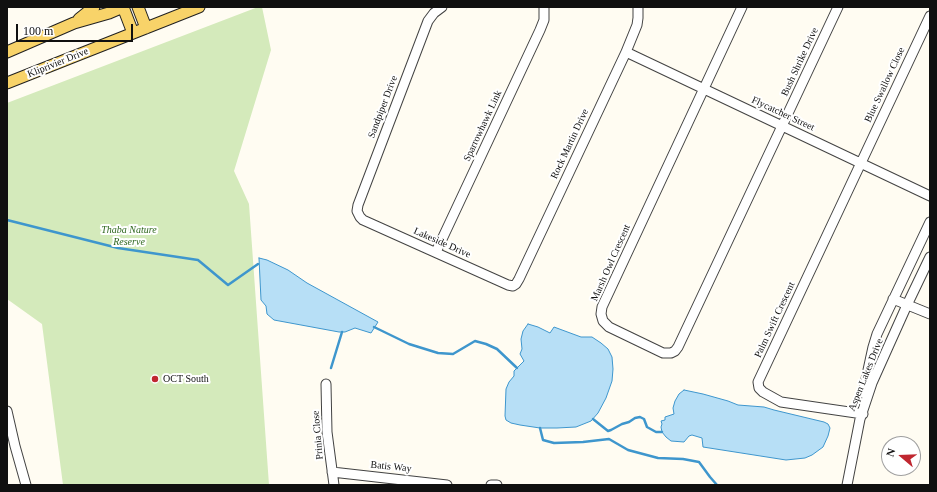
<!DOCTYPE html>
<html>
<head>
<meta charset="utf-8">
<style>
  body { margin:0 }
  #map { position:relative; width:937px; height:492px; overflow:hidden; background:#fffcf2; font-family:Georgia,serif }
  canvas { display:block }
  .frame { position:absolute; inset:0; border:8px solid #101010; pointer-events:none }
  .north { position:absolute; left:881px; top:436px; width:40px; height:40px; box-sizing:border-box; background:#fff; border:1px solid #9f9f9f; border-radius:50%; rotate:289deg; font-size:11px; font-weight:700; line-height:16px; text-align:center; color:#101010 }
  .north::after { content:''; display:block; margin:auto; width:14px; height:18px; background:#c02730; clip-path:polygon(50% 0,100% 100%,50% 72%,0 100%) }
  .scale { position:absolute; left:16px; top:24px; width:117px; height:18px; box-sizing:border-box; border:2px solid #101010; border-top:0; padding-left:5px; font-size:12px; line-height:14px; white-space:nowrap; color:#101010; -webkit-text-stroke:3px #fff; paint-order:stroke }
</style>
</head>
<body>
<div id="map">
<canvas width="937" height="492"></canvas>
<div class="frame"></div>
<div class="north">N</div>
<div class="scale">100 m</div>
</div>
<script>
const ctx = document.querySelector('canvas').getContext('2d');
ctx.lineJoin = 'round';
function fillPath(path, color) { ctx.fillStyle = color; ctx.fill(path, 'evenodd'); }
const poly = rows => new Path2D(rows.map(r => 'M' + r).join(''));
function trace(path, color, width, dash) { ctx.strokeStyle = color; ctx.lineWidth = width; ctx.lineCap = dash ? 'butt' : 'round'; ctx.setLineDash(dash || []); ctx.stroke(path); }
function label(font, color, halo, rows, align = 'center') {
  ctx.font = font + ' Georgia,serif'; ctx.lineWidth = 4; ctx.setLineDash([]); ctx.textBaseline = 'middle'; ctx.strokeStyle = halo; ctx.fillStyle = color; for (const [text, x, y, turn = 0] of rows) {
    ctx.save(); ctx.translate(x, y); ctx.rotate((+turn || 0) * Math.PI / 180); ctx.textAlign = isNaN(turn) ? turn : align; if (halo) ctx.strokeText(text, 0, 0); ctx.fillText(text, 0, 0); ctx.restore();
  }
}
fillPath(poly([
  [258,7,262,7,271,50,234,171,249,204,269,485,63,485,42,324,7,299,7,103]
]), '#d4eabb');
const water = poly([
  [259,258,267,260,288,270,307,283,378,322,371,333,355,328,345,332,339,332,274,320,267,314,266,306,261,300,259,258],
  [528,324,538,327,550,333,554,327,581,337,592,337,601,343,608,349,612,357,613,369,612,381,606,398,598,413,591,421,576,427,557,428,540,428,520,425,511,423,506,420,505,416,506,389,509,382,514,376,514,371,524,361,520,354,522,349,521,339,523,331,528,324],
  [684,390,703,394,728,401,738,405,764,407,774,410,824,422,828,424,830,428,828,436,823,447,812,455,805,458,786,460,703,447,702,438,692,435,689,436,684,442,671,441,666,437,662,432,661,427,662,424,661,421,665,420,665,417,674,414,673,408,675,401,679,394,684,390]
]);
fillPath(water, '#b7dff6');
trace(water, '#3e96cd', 1);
trace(poly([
  [7,220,118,248,198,260,228,285,258,264],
  [374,327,409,344,438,353,453,354,475,341,486,344,497,349,517,368],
  [331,368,342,332],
  [593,419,608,431,611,430,622,424,629,422,635,418,640,417,644,419,647,427,656,432,662,432],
  [540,428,543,440,554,443,583,442,609,439,628,450,658,458,683,459,699,462,710,477,717,485]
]), '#3e96cd', 2.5);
const minor = poly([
  [442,7,434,13,428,21,358,205,357,211,360,217,363,220,508,285,513,286,516,284,519,279,626,52,637,25,638,18,638,7],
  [742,7,602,307,601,314,603,321,609,327,663,353,671,353,675,351,678,347,838,7],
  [626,52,930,196],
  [436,252,540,30,544,20,544,7],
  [893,299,930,314],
  [326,384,327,432,334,485],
  [863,393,873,347,877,334,930,222],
  [7,411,15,446,26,485],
  [863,414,781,402,763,392,759,388,758,382,930,16],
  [332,472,447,485],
  [491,485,497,485],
  [847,485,860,419,872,383,907,305,930,257]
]);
const major = poly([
  [123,7,133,33],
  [138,7,146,28],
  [79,19,94,7],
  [7,52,74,23,109,13,123,7],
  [7,83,199,7]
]);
trace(minor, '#434343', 11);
trace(major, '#212121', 13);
trace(minor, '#fff', 9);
trace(major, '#f8d369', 11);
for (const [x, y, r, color] of [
  [155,379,4,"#c02730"]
]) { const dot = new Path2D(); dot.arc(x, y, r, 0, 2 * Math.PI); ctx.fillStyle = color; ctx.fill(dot); trace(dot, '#fff', 1.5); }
label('10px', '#101010', '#fff', [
  ["Bush Shrike Drive",800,62,-65],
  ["Kliprivier Drive",58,63,-22],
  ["Blue Swallow Close",885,85,-65],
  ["Sandpiper Drive",383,107,-69],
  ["Flycatcher Street",783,114,25],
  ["Sparrowhawk Link",483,126,-65],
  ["Rock Martin Drive",570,144,-65],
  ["Lakeside Drive",442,243,24],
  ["Marsh Owl Crescent",611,263,-66],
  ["Palm Swift Crescent",775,320,-65],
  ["Aspen Lakes Drive",866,375,-68],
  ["Prinia Close",318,435,-95],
  ["Batis Way",391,467,6]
]);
label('italic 10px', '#2f681f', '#fff', [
  ["Thaba Nature",129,230],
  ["Reserve",129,242]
]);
label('10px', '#101010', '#fff', [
  ["OCT South",163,379]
], 'left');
</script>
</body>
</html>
